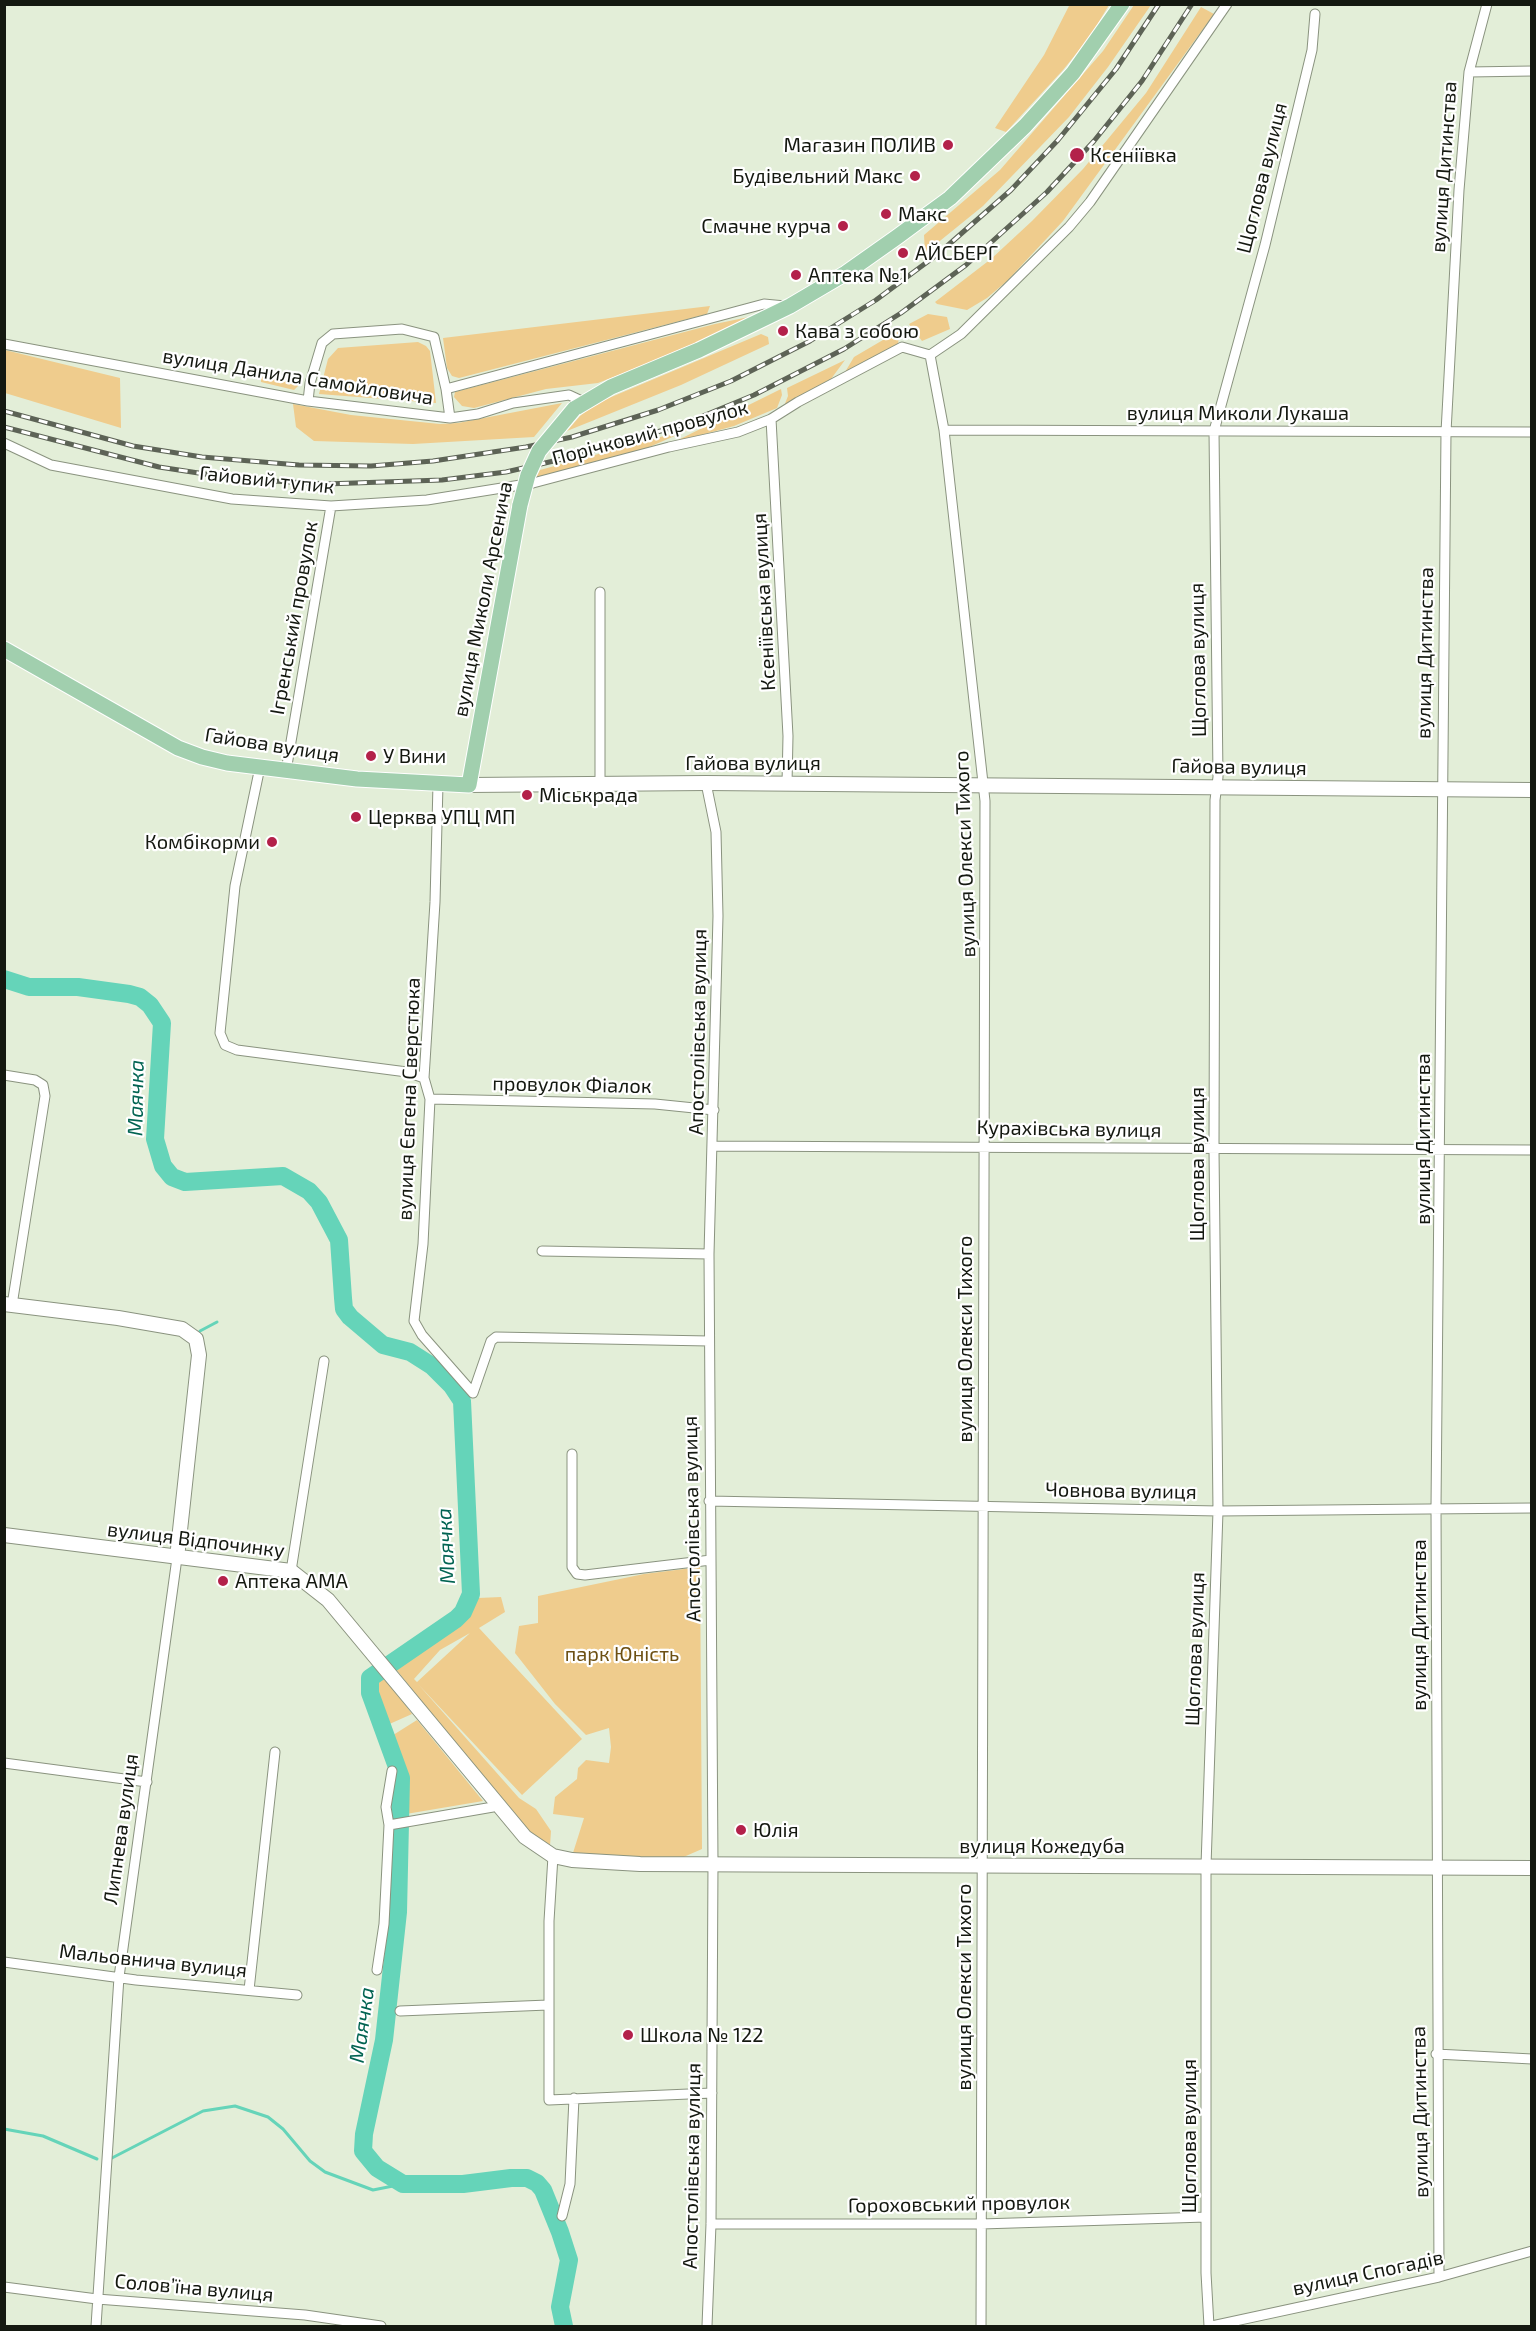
<!DOCTYPE html>
<html>
<head>
<meta charset="utf-8">
<style>
  body { margin:0 }
  #map { position:relative; width:1536px; height:2331px; overflow:hidden; background:#e3eed8; font-family:"Exo 2",sans-serif }
  canvas { display:block }
  .frame { position:absolute; inset:0; border:6px solid #141810; pointer-events:none }
</style>
</head>
<body>
<div id="map">
<canvas width="1536" height="2331"></canvas>
<div class="frame"></div>
</div>
<script>
const ctx = document.querySelector('canvas').getContext('2d');
ctx.lineJoin = 'round';
function fillPath(path, color) { ctx.fillStyle = color; ctx.fill(path, 'evenodd'); }
const poly = rows => new Path2D(rows.map(r => 'M' + r).join(''));
function trace(path, color, width, dash) { ctx.strokeStyle = color; ctx.lineWidth = width; ctx.lineCap = dash ? 'butt' : 'round'; ctx.setLineDash(dash || []); ctx.stroke(path); }
function label(font, color, halo, rows, align = 'center') {
  ctx.font = font + ' "Exo 2",sans-serif'; ctx.lineWidth = 4.5; ctx.setLineDash([]); ctx.textBaseline = 'middle'; ctx.strokeStyle = halo; ctx.fillStyle = color; for (const [text, x, y, turn = 0] of rows) {
    ctx.save(); ctx.translate(x, y); ctx.rotate((+turn || 0) * Math.PI / 180); ctx.textAlign = isNaN(turn) ? turn : align; if (halo) ctx.strokeText(text, 0, 0); ctx.fillText(text, 0, 0); ctx.restore();
  }
}
fillPath(poly([
  [1070,4,1109,5,1089,38,1063,70,1006,132,995,128,1044,55],
  [1134,5,1151,5,1108,67,1069,117,983,206,925,253,924,235,1000,170,1103,51],
  [1201,7,1214,14,1063,221,1007,281,987,298,967,310,937,304,935,302,991,259,1032,221,1083,169,1146,93],
  [710,306,707,314,459,378,452,376,447,368,443,338],
  [763,314,668,356,598,383,546,389,474,408,462,406,454,397,455,392,715,324],
  [928,314,947,317,950,329,922,341,909,324],
  [900,330,898,344,842,377,854,357],
  [761,334,768,337,769,344,681,385,567,431,580,416,597,403],
  [418,342,426,346,430,351,436,403,319,394,328,359,338,348],
  [5,350,120,378,121,428,5,393],
  [845,360,831,379,784,406,788,396,787,388],
  [301,376,301,383,294,390,261,382,261,377],
  [781,389,782,395,777,408,734,426,672,443],
  [562,403,534,437,413,444,314,441,296,427,293,404,351,415,440,424,458,423],
  [693,428,647,448,536,478,540,470],
  [700,1567,702,1849,679,1859,572,1856,584,1818,553,1814,555,1797,577,1779,578,1768,586,1760,609,1763,611,1747,609,1728,586,1735,555,1704,515,1653,519,1626,538,1623,538,1596,644,1574],
  [501,1597,505,1612,479,1628,582,1739,522,1795,418,1684,519,1798,536,1809,551,1831,550,1846,527,1833,395,1668,471,1608,478,1598],
  [470,1633,417,1682,414,1679,440,1650],
  [385,1676,412,1714,385,1726,377,1682],
  [417,1720,483,1801,406,1814,407,1780,390,1737]
]), '#efcc8d');
trace(poly([
  [200,1331,217,1322],
  [4,2129,43,2136,97,2159],
  [110,2159,203,2111,235,2106,268,2117,283,2129,310,2161,325,2172,373,2190,403,2184]
]), '#65d4b9', 3);
trace(poly([
  [4,979,29,987,78,987,129,994,140,997,150,1005,162,1023,155,1139,163,1166,172,1177,185,1182,283,1176,309,1191,319,1202,339,1240,343,1298,344,1309,350,1317,383,1345,410,1352,432,1366,452,1386,462,1401,471,1594,463,1612,456,1619,370,1678,370,1693,401,1778,398,1912,384,2040,364,2134,363,2151,377,2168,403,2184,463,2184,511,2178,527,2178,537,2183,543,2190,560,2232,569,2260,560,2307,564,2326]
]), '#65d4b9', 18);
const street = poly([
  [1469,72,1532,71],
  [4,344,308,401,450,418,478,414,513,403,569,395,584,402],
  [930,355,944,430,985,801,981,2326],
  [930,355,961,334,1069,227,1090,202,1227,4],
  [308,401,310,383,322,343,333,334,402,329,434,337,446,389],
  [450,418,446,389,764,304,785,306],
  [771,419,788,736,787,784],
  [944,430,1532,432],
  [4,443,51,465,232,499,331,506,427,500,533,483,669,447,738,432,771,419,798,402,902,347,930,355],
  [260,767,235,886,220,1033,225,1045,237,1050,407,1072,424,1078],
  [286,771,331,506],
  [706,783,716,832,718,916,709,1254,713,1863,711,2224,707,2326],
  [438,784,435,902,424,1078,430,1099,423,1244,414,1321,422,1335,473,1393],
  [600,785,600,592],
  [4,1075,35,1080,43,1085,45,1096,12,1305],
  [430,1099,655,1104,714,1110],
  [714,1146,1532,1150],
  [542,1251,709,1254],
  [473,1393,491,1341,496,1337,709,1341],
  [572,1454,572,1567,577,1574,585,1575,711,1560],
  [709,1501,1218,1511,1532,1508],
  [291,1571,324,1361],
  [4,1763,147,1782],
  [389,1825,493,1807,497,1803],
  [553,1856,549,1921,549,2100,712,2093],
  [4,1962,136,1980,297,1995],
  [377,1970,384,1924,389,1825,386,1807,392,1771],
  [249,1990,275,1752],
  [400,2011,548,2005],
  [1436,2054,1532,2059],
  [562,2216,570,2184,574,2098],
  [711,2224,981,2224,1206,2217],
  [1439,2277,1436,1507,1446,432,1459,190,1469,72,1487,4],
  [4,2287,97,2299,305,2315,381,2326],
  [96,2326,119,1977,177,1558],
  [1209,2326,1206,2273,1206,1866,1218,1511,1214,1150,1215,800,1218,777,1214,431,1265,245,1312,50,1315,14],
  [1212,2326,1439,2277,1532,2251]
]);
const secondary = poly([
  [469,785,706,783,1532,790],
  [4,1304,118,1318,182,1329,196,1339,199,1355,177,1558],
  [4,1535,291,1571,328,1600,525,1837,553,1856,572,1860,640,1864,1532,1868]
]);
const primary = poly([
  [574,409,611,387,699,350,790,306,846,273,897,237,950,198,1025,126,1073,73,1122,4],
  [4,649,178,748,202,757,227,763,357,779,469,785,520,505]
]);
trace(street, '#8a937f', 11);
trace(secondary, '#8a937f', 16);
trace(primary, '#fff', 17);
trace(street, '#fff', 9);
trace(secondary, '#fff', 14);
trace(primary, '#a1cfae', 15);
const rail = poly([
  [4,411,133,446,202,457,299,465,371,466,433,461,526,447,572,437,658,410,731,381,810,341,876,300,938,254,1011,190,1058,140,1116,69,1159,4],
  [4,427,159,467,238,479,325,484,442,480,506,472,571,457,681,425,754,395,844,349,901,313,966,265,1047,192,1094,141,1142,81,1192,4]
]);
trace(rail, '#5d6356', 5);
trace(rail, '#fff', 3, [9]);
const primaryBridge = poly([
  [520,505,528,475,539,451,574,409]
]);
trace(primaryBridge, '#fff', 17, []);
trace(primaryBridge, '#a1cfae', 15);
for (const [x, y, r, color] of [
  [948,145,6,"#b3214a"],
  [1077,155,8,"#b3214a"],
  [915,176,6,"#b3214a"],
  [886,214,6,"#b3214a"],
  [843,226,6,"#b3214a"],
  [903,253,6,"#b3214a"],
  [796,275,6,"#b3214a"],
  [783,331,6,"#b3214a"],
  [371,756,6,"#b3214a"],
  [527,795,6,"#b3214a"],
  [356,817,6,"#b3214a"],
  [272,842,6,"#b3214a"],
  [223,1581,6,"#b3214a"],
  [741,1830,6,"#b3214a"],
  [628,2035,6,"#b3214a"]
]) { const dot = new Path2D(); dot.arc(x, y, r, 0, 2 * Math.PI); ctx.fillStyle = color; ctx.fill(dot); trace(dot, '#fff', 2); }
label('20px', '#141810', '#fff', [
  ["Магазин ПОЛИВ",936,145,"right"],
  ["Ксеніївка",1090,155],
  ["Будівельний Макс",903,176,"right"],
  ["Макс",898,214],
  ["Смачне курча",831,226,"right"],
  ["АЙСБЕРГ",915,253],
  ["Аптека №1",808,275],
  ["Кава з собою",795,331],
  ["У Вини",383,756],
  ["Міськрада",539,795],
  ["Церква УПЦ МП",368,817],
  ["Комбікорми",260,842,"right"],
  ["Аптека АМА",235,1581],
  ["Юлія",753,1830],
  ["Школа № 122",640,2035]
], 'left');
label('20px', '#141810', '#fff', [
  ["вулиця Дитинства",1444,167,-86],
  ["Щоглова вулиця",1262,178,-76],
  ["вулиця Данила Самойловича",298,377,9],
  ["вулиця Миколи Лукаша",1238,413],
  ["Порічковий провулок",650,433,-15],
  ["Гайовий тупик",267,480,6],
  ["вулиця Миколи Арсенича",483,599,-79],
  ["Ксеніївська вулиця",764,602,-93],
  ["Ігренський провулок",294,618,-80],
  ["вулиця Дитинства",1425,653,-89],
  ["Щоглова вулиця",1198,660,-91],
  ["Гайова вулиця",272,745,9],
  ["Гайова вулиця",753,763],
  ["Гайова вулиця",1239,767,1],
  ["вулиця Олекси Тихого",965,854,-92],
  ["Апостолівська вулиця",698,1032,-89],
  ["провулок Фіалок",572,1085,1],
  ["вулиця Євгена Сверстюка",409,1099,-88],
  ["Курахівська вулиця",1069,1129,1],
  ["вулиця Дитинства",1423,1139,-90],
  ["Щоглова вулиця",1197,1164,-90],
  ["вулиця Олекси Тихого",965,1339,-90],
  ["Човнова вулиця",1121,1491,1],
  ["Апостолівська вулиця",692,1519,-91],
  ["вулиця Відпочинку",196,1540,7],
  ["вулиця Дитинства",1419,1625,-90],
  ["Щоглова вулиця",1195,1649,-88],
  ["Липнева вулиця",121,1829,-82],
  ["вулиця Кожедуба",1042,1846],
  ["Мальовнича вулиця",153,1961,6],
  ["вулиця Олекси Тихого",964,1987,-90],
  ["вулиця Дитинства",1420,2112,-91],
  ["Щоглова вулиця",1189,2136,-90],
  ["Апостолівська вулиця",692,2166,-89],
  ["Гороховський провулок",959,2204,-1],
  ["вулиця Спогадів",1368,2273,-12],
  ["Соловʼїна вулиця",194,2288,5]
]);
label('20px', '#6d5013', '#fff', [
  ["парк Юність",622,1654]
]);
label('italic 21px', '#026452', '#fff', [
  ["Маячка",136,1098,-89],
  ["Маячка",446,1546,-93],
  ["Маячка",362,2025,-82]
]);
</script>
</body>
</html>
